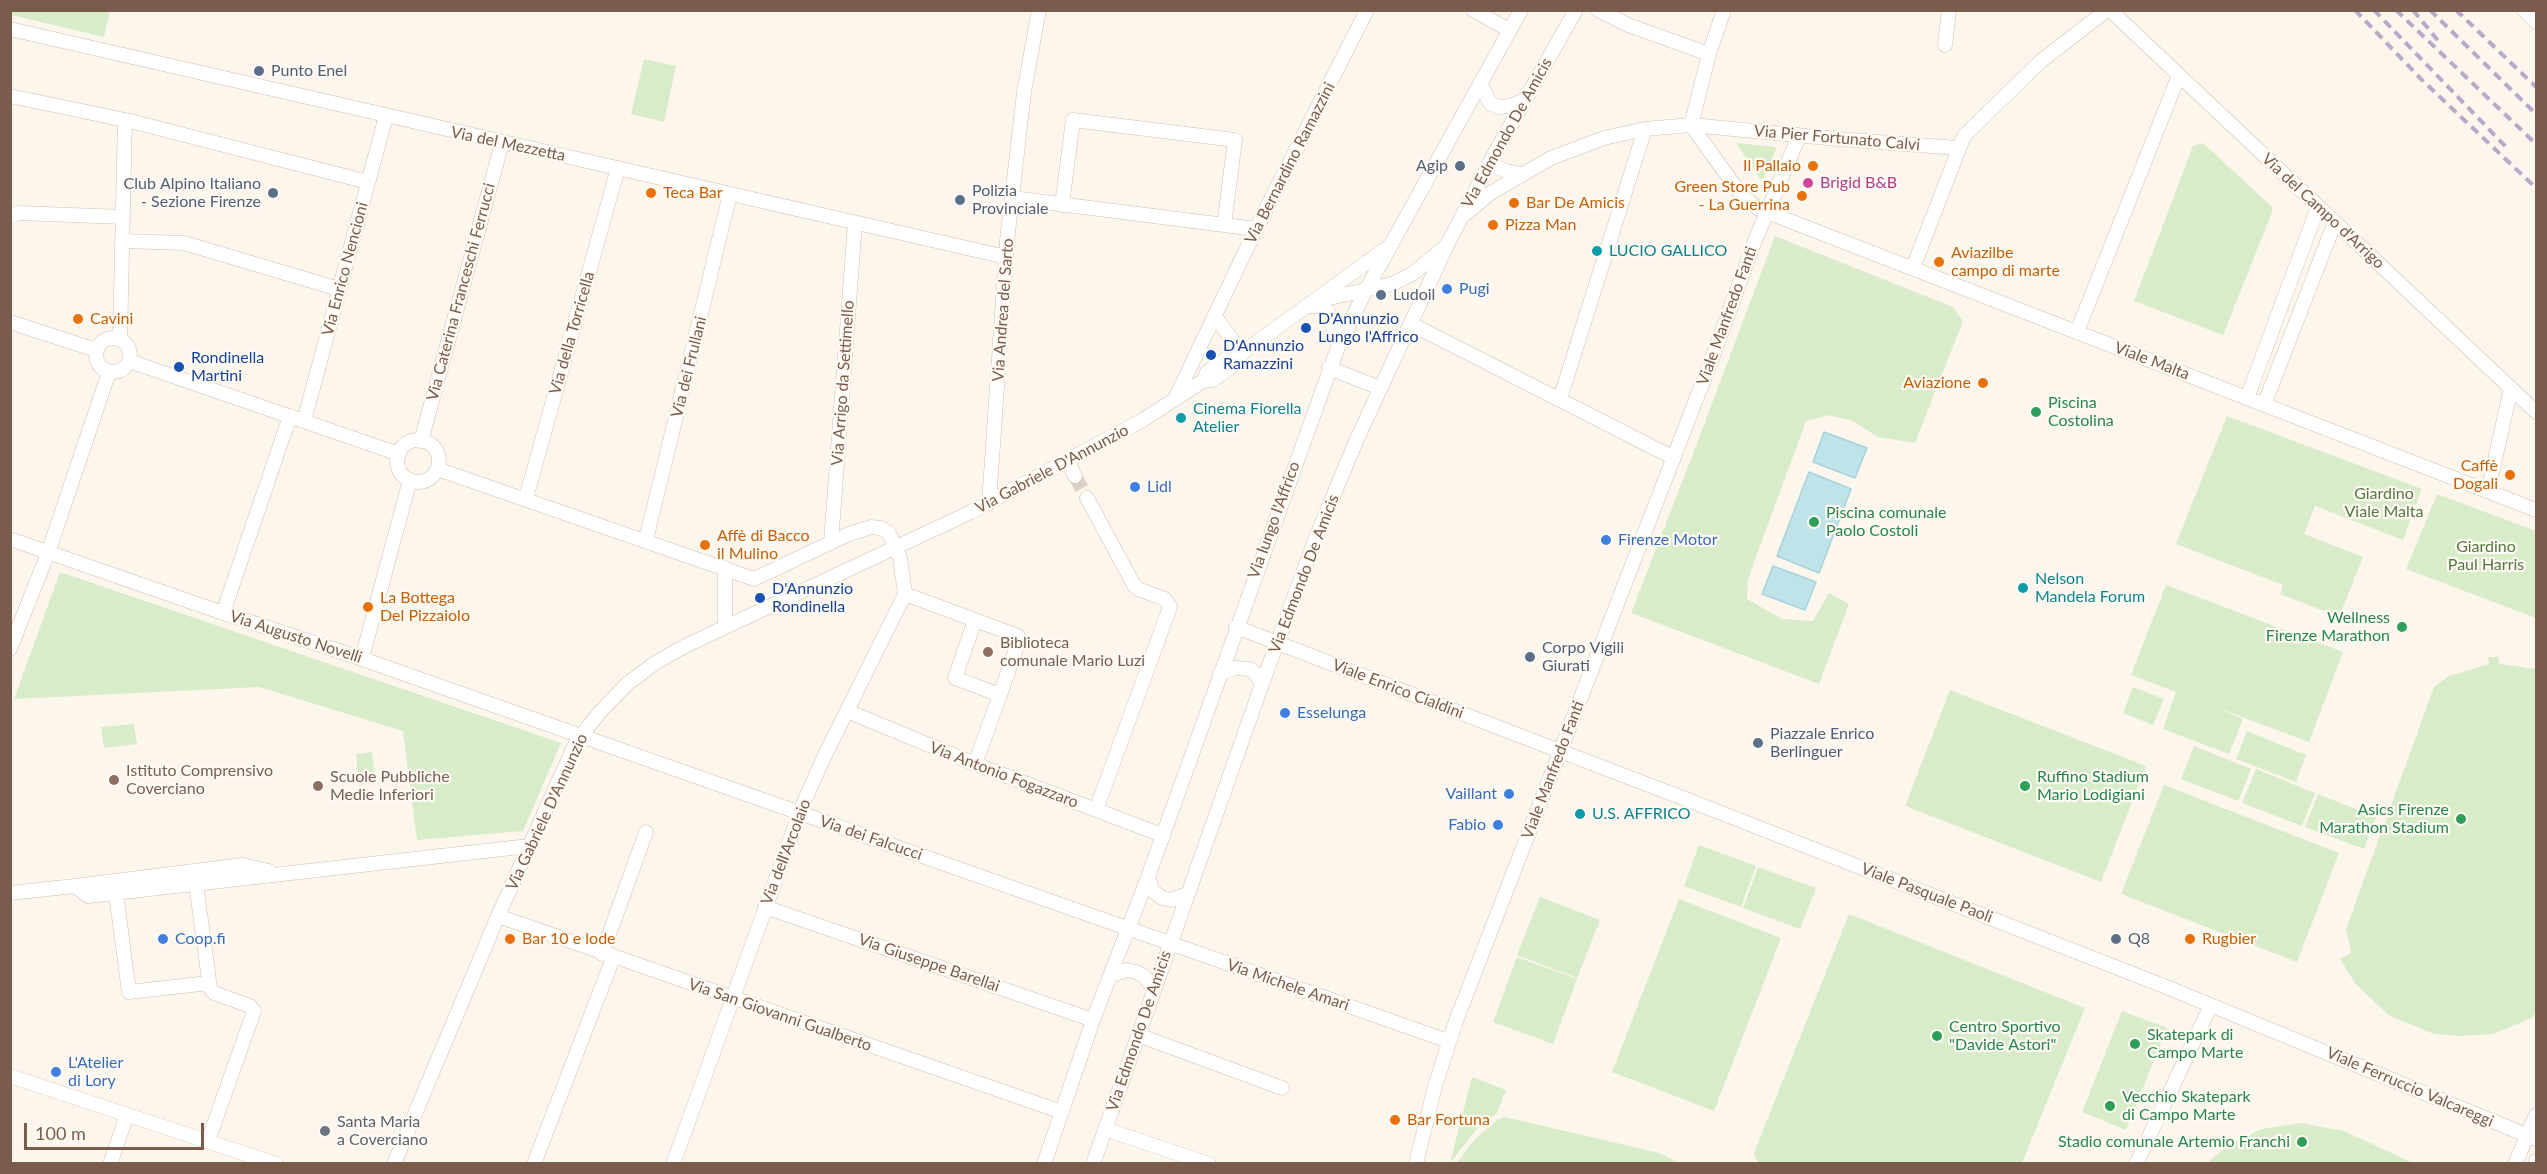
<!DOCTYPE html>
<html>
<head>
<meta charset="utf-8">
<style>
  body { margin:0 }
  #map { position:relative; width:2547px; height:1174px; overflow:hidden; background:#fdf6ec; font-family:Lato,sans-serif }
  canvas { display:block }
  .frame { position:absolute; inset:0; border:12px solid #7a5c4d; pointer-events:none }
  .scale { position:absolute; left:24px; top:1123px; width:180px; height:27px; box-sizing:border-box; border:3px solid #7a5c4d; border-top:0; padding-left:8px; font-size:18px; line-height:21px; white-space:nowrap; color:#7a5c4d; -webkit-text-stroke:4px #fffaf3; paint-order:stroke }
</style>
</head>
<body>
<div id="map">
<canvas width="2547" height="1174"></canvas>
<div class="frame"></div>
<div class="scale">100 m</div>
</div>
<script>
const ctx = document.querySelector('canvas').getContext('2d');
ctx.lineJoin = 'round';
function fillPath(path, color) { ctx.fillStyle = color; ctx.fill(path, 'evenodd'); }
const poly = rows => new Path2D(rows.map(r => 'M' + r).join(''));
function trace(path, color, width, dash) { ctx.strokeStyle = color; ctx.lineWidth = width; ctx.lineCap = dash ? 'butt' : 'round'; ctx.setLineDash(dash || []); ctx.stroke(path); }
function label(font, color, halo, rows, align = 'center') {
  ctx.font = font + ' Lato,sans-serif'; ctx.lineWidth = 4.5; ctx.setLineDash([]); ctx.textBaseline = 'middle'; ctx.strokeStyle = halo; ctx.fillStyle = color; for (const [text, x, y, turn = 0] of rows) {
    ctx.save(); ctx.translate(x, y); ctx.rotate((+turn || 0) * Math.PI / 180); ctx.textAlign = isNaN(turn) ? turn : align; if (halo) ctx.strokeText(text, 0, 0); ctx.fillText(text, 0, 0); ctx.restore();
  }
}
fillPath(poly([
  [11,10,110,10,110,11,104,37,11,15],
  [644,59,676,66,664,122,631,114],
  [1736,143,1777,147,1763,179,1760,179],
  [2203,143,2272,207,2272,212,2223,335,2134,301,2193,146],
  [1775,236,1953,307,1963,321,1915,443,1878,437,1853,421,1829,415,1806,421,1748,579,1747,599,1782,619,1813,621,1829,593,1849,604,1819,684,1631,613,1691,459],
  [2227,416,2422,489,2403,540,2315,506,2304,534,2363,557,2339,617,2280,594,2283,585,2176,544],
  [2437,494,2536,531,2536,618,2406,569],
  [60,572,561,743,523,831,417,840,403,731,259,687,14,699],
  [2166,585,2343,652,2309,742,2210,705,2243,719,2229,754,2163,729,2176,692,2131,675],
  [2488,657,2498,657,2499,664,2536,669,2536,1012,2532,1018,2493,1034,2460,1036,2434,1034,2388,1015,2355,983,2340,959,2351,953,2346,929,2434,687,2449,676,2489,664],
  [2133,687,2164,699,2153,725,2123,713],
  [1950,690,2146,766,2101,882,1905,806],
  [134,724,137,744,104,748,101,727],
  [2247,731,2306,755,2296,782,2236,759],
  [2194,746,2251,769,2238,801,2181,779],
  [372,752,376,783,359,785,356,754],
  [2256,769,2315,793,2302,826,2242,803],
  [2164,785,2339,853,2297,962,2121,894],
  [2318,794,2376,817,2364,849,2305,827],
  [1699,845,1756,866,1741,907,1684,886],
  [1758,867,1816,888,1800,929,1743,908],
  [1540,897,1600,920,1577,978,1517,955],
  [1679,899,1781,938,1714,1111,1612,1072],
  [1849,914,2085,1008,2022,1163,1758,1163,1754,1153],
  [1517,957,1577,979,1553,1044,1493,1022],
  [2122,1011,2167,1028,2126,1130,2082,1112],
  [1472,1077,1506,1090,1497,1113,1478,1127,1450,1163],
  [1505,1117,1659,1153,1679,1163,1457,1163,1474,1140,1497,1120],
  [2301,1123,2344,1131,2413,1163,2207,1163,2227,1146,2262,1129]
]), '#d8ecc9');
const water = poly([
  [1824,432,1867,448,1855,478,1813,462,1824,432],
  [1809,472,1851,489,1819,573,1777,556,1809,472],
  [1773,566,1816,582,1805,610,1762,594,1773,566]
]);
fillPath(water, '#bfe3e8');
trace(water, '#a5d3da', 1.5);
trace(poly([
  [1075,476,1087,498]
]), '#dcd0c4', 14, [14, 7]);
const minor = poly([
  [1473,10,1509,30],
  [1598,10,1628,25,1709,54],
  [2110,10,2536,412],
  [2524,10,2536,22],
  [10,29,1006,257],
  [1945,45,1949,10],
  [1480,83,1490,103,1499,107,1510,106,1525,100],
  [10,96,130,121,368,182],
  [1691,125,1742,196,1759,209,2536,510],
  [1691,125,1709,54,1724,10],
  [1490,164,1506,171,1521,174],
  [1012,198,1256,229],
  [1062,205,1073,120,1235,140,1224,225],
  [1467,213,1489,194,1551,158,1604,138,1645,129,1691,125,1838,139,1958,148],
  [10,216,19,213,123,217],
  [122,241,184,243,339,289],
  [1913,268,1964,136,2041,61,2107,10],
  [1321,300,1392,284,1412,274,1444,248],
  [1310,306,1322,307,1328,312,1339,345],
  [1216,318,1242,353],
  [10,322,96,350],
  [1411,324,1674,458],
  [2077,332,2179,75],
  '96 355a17 17 0 1 1 34 0a17 17 0 1 1-34 0Z',
  [120,339,125,120],
  [129,361,399,454],
  [1329,368,1380,388],
  [1203,381,1207,372,1233,354,1242,353],
  [2247,398,2318,207],
  [1175,399,1256,229,1367,10],
  [1560,399,1645,129],
  [2264,405,2335,222],
  [304,421,386,116],
  '397 461a21 21 0 1 1 42 0a21 21 0 1 1-42 0Z',
  [421,441,502,143],
  [1067,461,1075,476],
  [437,469,754,579,849,534,871,527,881,528,889,533,900,558,905,594,824,757,803,804,673,1164],
  [2488,491,2511,388],
  [526,498,618,168],
  [1087,498,1134,585,1138,589,1165,599,1170,607,1096,810],
  [989,503,1007,241,1024,92,1039,10],
  [10,539,223,613,351,655,1448,1041],
  [646,540,730,194],
  [831,543,855,223],
  [725,568,725,626],
  [905,594,1018,636,1018,643,1000,695],
  [223,613,290,416],
  [1236,627,1688,800,2169,988,2536,1139],
  [10,649,48,553,109,372],
  [362,658,410,480],
  [1220,673,1235,668,1250,669,1255,673,1262,684],
  [847,711,975,764,1162,835],
  [975,764,1000,695,955,678,975,620],
  [1148,877,1153,891,1162,898,1171,900,1187,894],
  [196,883,210,988,214,993,250,1006,254,1011,208,1141],
  [75,886,242,865,269,871],
  [10,893,75,886,88,896,529,846],
  [116,893,129,992,209,983],
  [765,907,1093,1020],
  [498,916,1062,1112],
  [602,954,646,832],
  [1111,975,1127,970,1136,972,1144,976,1154,989],
  [1138,1035,1282,1088],
  [10,1076,276,1164],
  [1105,1129,1209,1164],
  [110,1164,127,1115],
  [394,1164,498,916,573,749,581,736,600,712,627,684,655,663,685,646,971,512,1143,420,1203,381,1213,380,1238,362,1242,353,1391,245],
  [534,1164,613,958],
  [1044,1164,1093,1020,1148,877,1338,347,1366,290,1521,10],
  [1093,1164,1262,684,1317,535,1357,439,1447,245,1496,151,1576,10],
  [1416,1164,1435,1086,1456,1021,1714,353,1754,243,1799,136],
  [2136,1164,2211,1005],
  [2515,1164,2536,1115],
  [2536,1164,2536,1161]
]);
trace(minor, '#d1beb0', 15);
trace(minor, '#fff', 14);
trace(poly([
  [2355,10,2421,79,2536,188],
  [2374,10,2507,148],
  [2396,10,2536,144],
  [2413,10,2440,43],
  [2430,10,2536,114],
  [2456,10,2536,87]
]), '#b9a8c9', 4, [9, 6]);
for (const [x, y, r, color] of [
  [259,71,6,"#5c6f8a"],
  [1460,166,6,"#5c6f8a"],
  [1813,166,6,"#e8710a"],
  [1808,183,6,"#d1479c"],
  [273,193,6,"#5c6f8a"],
  [651,193,6,"#e8710a"],
  [1802,196,6,"#e8710a"],
  [960,200,6,"#5c6f8a"],
  [1514,203,6,"#e8710a"],
  [1493,225,6,"#e8710a"],
  [1597,251,6,"#0f9aa8"],
  [1939,262,6,"#e8710a"],
  [1447,289,6,"#3f7fe0"],
  [1381,295,6,"#5c6f8a"],
  [78,319,6,"#e8710a"],
  [1306,328,6,"#1a4fb4"],
  [1211,355,6,"#1a4fb4"],
  [179,367,6,"#1a4fb4"],
  [1983,383,6,"#e8710a"],
  [2036,412,6,"#2e9e5b"],
  [1181,418,6,"#0f9aa8"],
  [2510,475,6,"#e8710a"],
  [1135,487,6,"#3f7fe0"],
  [1814,522,6,"#2e9e5b"],
  [1606,540,6,"#3f7fe0"],
  [705,545,6,"#e8710a"],
  [2023,588,6,"#0f9aa8"],
  [760,598,6,"#1a4fb4"],
  [368,607,6,"#e8710a"],
  [2402,627,6,"#2e9e5b"],
  [988,652,6,"#8d6e63"],
  [1530,657,6,"#5c6f8a"],
  [1285,713,6,"#3f7fe0"],
  [1758,743,6,"#5c6f8a"],
  [114,780,6,"#8d6e63"],
  [318,786,6,"#8d6e63"],
  [2025,786,6,"#2e9e5b"],
  [1509,794,6,"#3f7fe0"],
  [1580,814,6,"#0f9aa8"],
  [2461,819,6,"#2e9e5b"],
  [1498,825,6,"#3f7fe0"],
  [163,939,6,"#3f7fe0"],
  [510,939,6,"#e8710a"],
  [2116,939,6,"#5c6f8a"],
  [2190,939,6,"#e8710a"],
  [1937,1036,6,"#2e9e5b"],
  [2135,1044,6,"#2e9e5b"],
  [56,1072,6,"#3f7fe0"],
  [2110,1106,6,"#2e9e5b"],
  [1395,1120,6,"#e8710a"],
  [325,1131,6,"#6b7280"],
  [2302,1142,6,"#2e9e5b"]
]) { const dot = new Path2D(); dot.arc(x, y, r, 0, 2 * Math.PI); ctx.fillStyle = color; ctx.fill(dot); trace(dot, '#fffaf3', 2); }
label('16px', '#4e5e75', '#fffaf3', [
  ["Punto Enel",271,71],
  ["Agip",1448,166,"right"],
  ["Club Alpino Italiano",261,184,"right"],
  ["- Sezione Firenze",261,202,"right"],
  ["Polizia",972,191],
  ["Provinciale",972,209],
  ["Ludoil",1393,295],
  ["Corpo Vigili",1542,648],
  ["Giurati",1542,666],
  ["Piazzale Enrico",1770,734],
  ["Berlinguer",1770,752],
  ["Q8",2128,939]
], 'left');
label('16px', '#7a5c4d', '#fffaf3', [
  ["Via Edmondo De Amicis",1507,133,-61],
  ["Via Pier Fortunato Calvi",1837,138,5],
  ["Via del Mezzetta",508,144,12],
  ["Via Bernardino Ramazzini",1290,163,-63],
  ["Via del Campo d'Arrigo",2323,211,43],
  ["Via Enrico Nencioni",345,269,-75],
  ["Via Caterina Franceschi Ferrucci",461,292,-75],
  ["Via Andrea del Sarto",1003,310,-86],
  ["Viale Manfredo Fanti",1727,316,-70],
  ["Via della Torricella",572,333,-74],
  ["Viale Malta",2152,361,21],
  ["Via dei Frullani",689,367,-76],
  ["Via Arrigo da Settimello",843,383,-86],
  ["Via Gabriele D'Annunzio",1052,469,-28],
  ["Via lungo l'Affrico",1274,520,-70],
  ["Via Edmondo De Amicis",1304,574,-69],
  ["Via Augusto Novelli",296,637,18],
  ["Viale Enrico Cialdini",1398,689,21],
  ["Viale Manfredo Fanti",1553,770,-69],
  ["Via Antonio Fogazzaro",1004,775,21],
  ["Via Gabriele D'Annunzio",547,812,-65],
  ["Via dei Falcucci",871,838,19],
  ["Via dell'Arcolaio",786,852,-69],
  ["Viale Pasquale Paoli",1927,893,21],
  ["Via Giuseppe Barellai",929,963,19],
  ["Via Michele Amari",1288,985,19],
  ["Via San Giovanni Gualberto",780,1015,19],
  ["Via Edmondo De Amicis",1139,1031,-71],
  ["Viale Ferruccio Valcareggi",2410,1087,23]
]);
label('16px', '#c56008', '#fffaf3', [
  ["Il Pallaio",1801,166,"right"],
  ["Green Store Pub",1790,187,"right"],
  ["- La Guerrina",1790,205,"right"],
  ["Teca Bar",663,193],
  ["Bar De Amicis",1526,203],
  ["Pizza Man",1505,225],
  ["Aviazilbe",1951,253],
  ["campo di marte",1951,271],
  ["Cavini",90,319],
  ["Aviazione",1971,383,"right"],
  ["Caffè",2498,466,"right"],
  ["Dogali",2498,484,"right"],
  ["Affè di Bacco",717,536],
  ["il Mulino",717,554],
  ["La Bottega",380,598],
  ["Del Pizzaiolo",380,616],
  ["Bar 10 e lode",522,939],
  ["Rugbier",2202,939],
  ["Bar Fortuna",1407,1120]
], 'left');
label('16px', '#b23c85', '#fffaf3', [
  ["Brigid B&B",1820,183]
], 'left');
label('16px', '#0d838f', '#fffaf3', [
  ["LUCIO GALLICO",1609,251],
  ["Cinema Fiorella",1193,409],
  ["Atelier",1193,427],
  ["Nelson",2035,579],
  ["Mandela Forum",2035,597],
  ["U.S. AFFRICO",1592,814]
], 'left');
label('16px', '#366cbe', '#fffaf3', [
  ["Pugi",1459,289],
  ["Lidl",1147,487],
  ["Firenze Motor",1618,540],
  ["Esselunga",1297,713],
  ["Vaillant",1497,794,"right"],
  ["Fabio",1486,825,"right"],
  ["Coop.fi",175,939],
  ["L'Atelier",68,1063],
  ["di Lory",68,1081]
], 'left');
label('16px', '#164399', '#fffaf3', [
  ["D'Annunzio",1318,319],
  ["Lungo l'Affrico",1318,337],
  ["D'Annunzio",1223,346],
  ["Ramazzini",1223,364],
  ["Rondinella",191,358],
  ["Martini",191,376],
  ["D'Annunzio",772,589],
  ["Rondinella",772,607]
], 'left');
label('16px', '#27864d', '#fffaf3', [
  ["Piscina",2048,403],
  ["Costolina",2048,421],
  ["Piscina comunale",1826,513],
  ["Paolo Costoli",1826,531],
  ["Wellness",2390,618,"right"],
  ["Firenze Marathon",2390,636,"right"],
  ["Ruffino Stadium",2037,777],
  ["Mario Lodigiani",2037,795],
  ["Asics Firenze",2449,810,"right"],
  ["Marathon Stadium",2449,828,"right"],
  ["Centro Sportivo",1949,1027],
  ["\"Davide Astori\"",1949,1045],
  ["Skatepark di",2147,1035],
  ["Campo Marte",2147,1053],
  ["Vecchio Skatepark",2122,1097],
  ["di Campo Marte",2122,1115],
  ["Stadio comunale Artemio Franchi",2290,1142,"right"]
], 'left');
label('16px', '#537a41', '#fffaf3', [
  ["Giardino",2384,494],
  ["Viale Malta",2384,512],
  ["Giardino",2486,547],
  ["Paul Harris",2486,565]
]);
label('16px', '#785e54', '#fffaf3', [
  ["Biblioteca",1000,643],
  ["comunale Mario Luzi",1000,661],
  ["Istituto Comprensivo",126,771],
  ["Coverciano",126,789],
  ["Scuole Pubbliche",330,777],
  ["Medie Inferiori",330,795]
], 'left');
label('16px', '#5b616d', '#fffaf3', [
  ["Santa Maria",337,1122],
  ["a Coverciano",337,1140]
], 'left');
</script>
</body>
</html>
